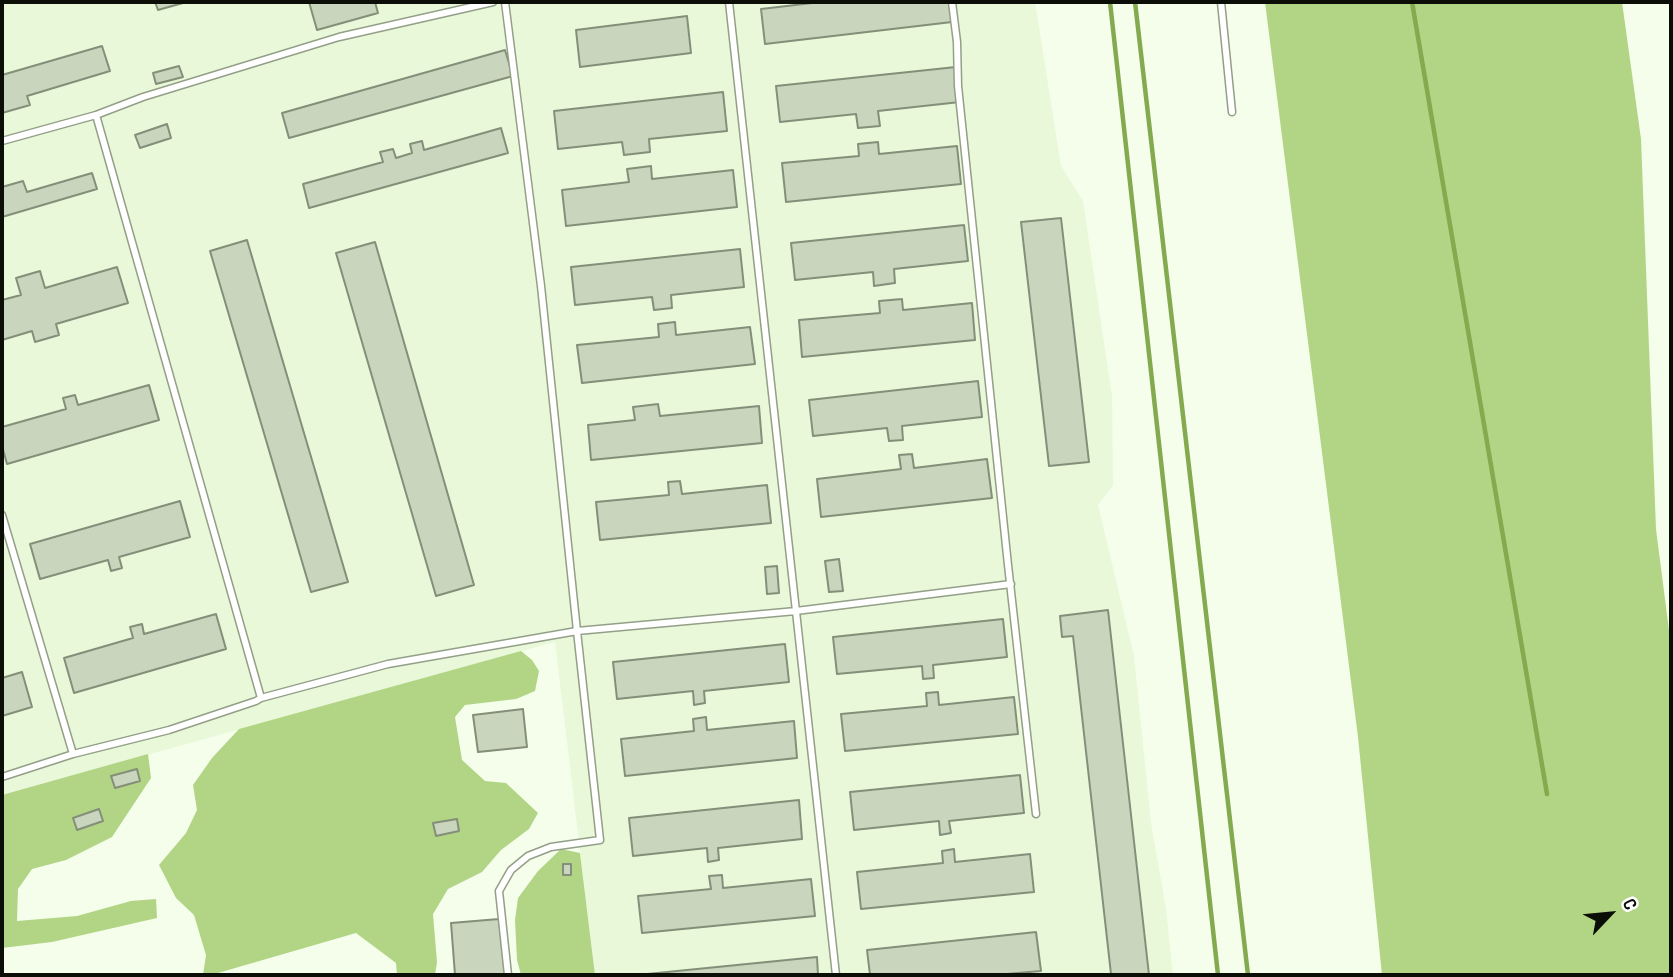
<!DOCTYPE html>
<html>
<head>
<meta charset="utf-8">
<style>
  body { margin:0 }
  #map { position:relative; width:1673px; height:977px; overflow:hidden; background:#f4feea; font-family:"Sofia Sans Condensed",sans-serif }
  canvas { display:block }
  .frame { position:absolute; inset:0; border:4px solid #0b0e07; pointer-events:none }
  .north { position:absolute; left:1575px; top:879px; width:70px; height:70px; -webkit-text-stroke:5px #fff; paint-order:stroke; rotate:64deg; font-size:19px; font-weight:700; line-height:28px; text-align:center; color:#0b0e07 }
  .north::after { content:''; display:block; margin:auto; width:24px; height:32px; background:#0b0e07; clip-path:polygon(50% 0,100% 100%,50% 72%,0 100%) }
</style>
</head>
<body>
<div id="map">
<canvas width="1673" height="977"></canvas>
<div class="frame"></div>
<div class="north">С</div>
</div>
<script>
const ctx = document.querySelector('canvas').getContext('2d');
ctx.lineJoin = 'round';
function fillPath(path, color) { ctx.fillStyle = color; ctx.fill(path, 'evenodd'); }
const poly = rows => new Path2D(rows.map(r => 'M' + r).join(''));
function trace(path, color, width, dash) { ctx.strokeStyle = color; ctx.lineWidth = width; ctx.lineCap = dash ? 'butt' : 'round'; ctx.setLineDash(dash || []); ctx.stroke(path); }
fillPath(poly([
  [2,2,1035,2,1061,166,1083,201,1112,396,1113,485,1098,505,1134,656,1151,823,1166,909,1173,975,595,975,555,642,2,795]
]), '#e9f8d9');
fillPath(poly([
  [1265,2,1622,2,1641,139,1656,529,1671,646,1671,975,1382,975,1358,737],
  [521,651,532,660,539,671,535,691,516,699,465,705,455,717,462,760,485,781,506,783,538,813,529,829,501,850,482,872,448,889,433,914,437,962,435,975,397,975,396,963,356,933,211,975,203,975,206,955,194,915,176,898,159,865,186,833,197,810,193,785,212,758,239,729],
  [148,754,151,778,112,837,66,860,32,869,18,889,17,921,77,916,131,901,156,899,157,918,52,942,2,948,2,795],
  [561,849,580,853,595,975,521,975,517,960,515,920,518,898,538,871]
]), '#b1d585');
trace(poly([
  [1110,2,1218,975],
  [1135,2,1248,975],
  [1412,2,1547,794]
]), '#83aa4f', 4.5);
const building = poly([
  [155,2,183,2,183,3,158,10,155,2],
  [309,2,375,2,378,13,317,30,309,2],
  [821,2,950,2,952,22,765,44,761,9,821,2],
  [687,16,691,53,580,67,576,30,687,16],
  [102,46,110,71,27,96,30,105,2,113,2,75,102,46],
  [505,50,513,76,289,138,282,113,505,50],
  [179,66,183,77,156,84,153,73,179,66],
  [956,67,960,102,878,111,880,126,858,128,856,114,780,122,776,86,956,67],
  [723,92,727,131,649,139,650,152,624,155,622,142,558,149,554,111,723,92],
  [167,124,171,138,140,148,135,135,167,124],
  [501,128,508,153,309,208,303,184,383,162,380,152,393,149,396,158,412,153,410,144,422,141,424,150,501,128],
  [878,142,879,154,957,146,961,184,786,202,782,163,859,156,858,144,878,142],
  [651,166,652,179,733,170,737,207,566,226,562,190,629,182,627,169,651,166],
  [92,173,97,189,2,217,2,187,23,181,27,192,92,173],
  [1061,218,1089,462,1049,466,1021,222,1061,218],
  [964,225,968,261,894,269,895,283,874,286,873,272,795,280,791,243,964,225],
  [247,240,348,582,311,592,210,251,247,240],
  [375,242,474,585,436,596,336,253,375,242],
  [740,249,744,287,671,295,672,308,654,310,652,297,575,305,571,267,740,249],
  [117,267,128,303,56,324,59,335,35,342,32,331,2,340,2,300,21,295,16,278,40,271,45,288,117,267],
  [902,299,903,310,972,303,975,340,802,357,799,320,880,313,879,301,902,299],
  [675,322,676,335,750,327,755,364,582,383,577,345,659,337,658,324,675,322],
  [978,381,982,417,902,426,903,440,889,441,887,428,813,436,809,400,978,381],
  [149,385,159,420,7,464,2,446,2,427,66,409,63,398,75,395,78,405,149,385],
  [658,404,660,416,759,406,762,443,591,460,588,425,635,420,633,407,658,404],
  [912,454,914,468,987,459,992,498,821,517,817,479,901,469,899,455,912,454],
  [680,481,682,494,767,485,771,523,600,540,596,502,669,495,668,482,680,481],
  [180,501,190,537,119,557,122,568,111,571,108,560,40,579,30,544,180,501],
  [839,559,843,591,829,592,825,561,839,559],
  [777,566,779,593,767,594,765,567,777,566],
  [1108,610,1149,975,1099,975,1111,974,1073,636,1062,637,1060,616,1108,610],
  [216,614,226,649,74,693,64,658,133,638,130,627,142,624,144,634,216,614],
  [1003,619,1007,657,933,665,934,678,923,679,922,666,837,674,833,637,1003,619],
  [785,644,789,682,704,691,705,703,694,705,693,691,617,699,613,662,785,644],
  [22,672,32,707,2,716,2,678,22,672],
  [938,692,939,705,1014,697,1018,734,845,751,841,714,927,706,926,693,938,692],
  [523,709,527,747,478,752,473,715,523,709],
  [706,717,707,730,794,721,797,758,625,776,621,739,694,731,693,719,706,717],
  [137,769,140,781,115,788,111,776,137,769],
  [1020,775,1024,813,949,821,951,833,940,835,939,821,854,830,850,792,1020,775],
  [799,800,802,839,718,848,719,860,708,862,707,848,633,856,629,818,799,800],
  [99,809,103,821,77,830,73,818,99,809],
  [457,819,459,831,436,836,433,823,457,819],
  [954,849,955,862,1030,854,1034,892,861,909,857,872,943,863,942,851,954,849],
  [563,864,571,864,571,875,563,875,563,864],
  [722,875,723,888,811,879,815,916,642,933,638,896,711,889,709,876,722,875],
  [499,919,505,975,455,975,451,923,499,919],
  [1036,932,1041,971,995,975,870,975,867,950,1036,932],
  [817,957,818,975,647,975,647,974,817,957]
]);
fillPath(building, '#c9d5bd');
trace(building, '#848f79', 2);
const service = poly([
  [729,2,836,975],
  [952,2,957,42,958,86,1008,565,1036,814],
  [1221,2,1232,112],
  [96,115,261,698],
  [2,141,96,115,143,97,339,37,493,2],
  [2,515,73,754],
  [2,777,73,754,169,730,256,701,261,698,388,664,577,631,541,286,505,2],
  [508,975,499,891,511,870,528,856,551,847,600,840,577,631,796,611,1011,584]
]);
trace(service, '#949f88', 9);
trace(service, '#fff', 6);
</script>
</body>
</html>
